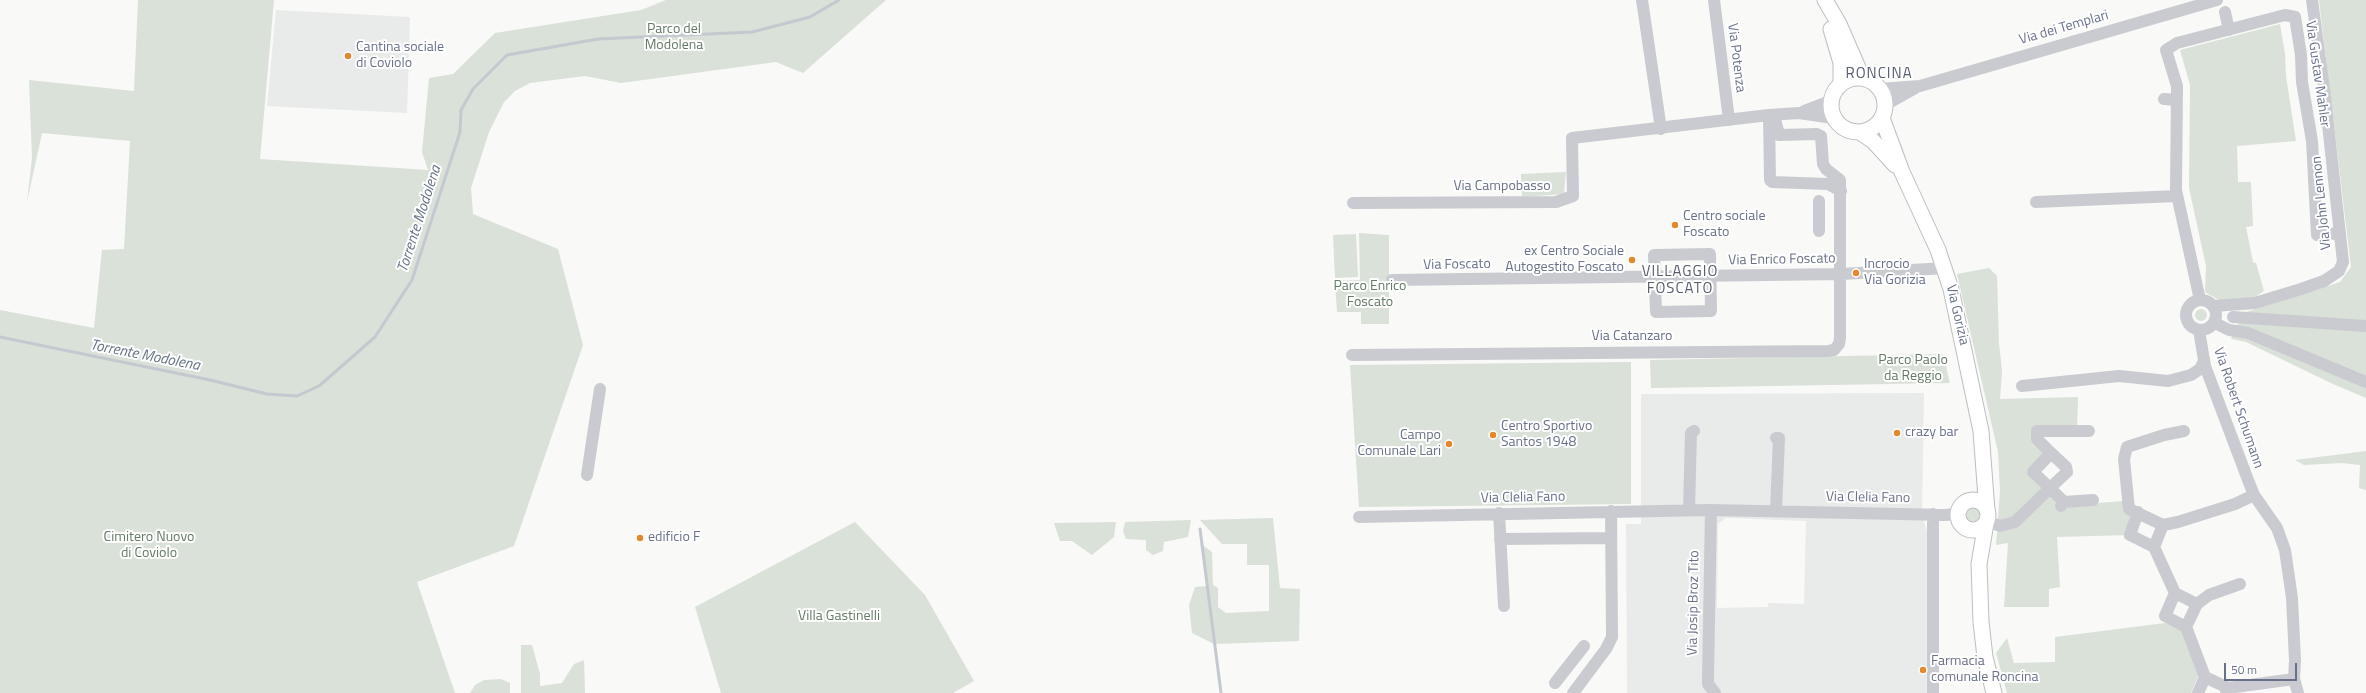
<!DOCTYPE html>
<html>
<head>
<meta charset="utf-8">
<style>
  body { margin:0 }
  #map { position:relative; width:2366px; height:693px; overflow:hidden; background:#f9f9f7; font-family:"Titillium Web",sans-serif }
  canvas { display:block }
  .scale { position:absolute; left:2224px; top:663px; width:73px; height:18px; box-sizing:border-box; border:2px solid #687188; border-top:0; padding-left:5px; font-size:12px; line-height:14px; white-space:nowrap; color:#687188; -webkit-text-stroke:3px #fff; paint-order:stroke }
</style>
</head>
<body>
<div id="map">
<canvas width="2366" height="693"></canvas>
<div class="scale">50 m</div>
</div>
<script>
const ctx = document.querySelector('canvas').getContext('2d');
ctx.lineJoin = 'round';
function fillPath(path, color) { ctx.fillStyle = color; ctx.fill(path, 'evenodd'); }
const poly = rows => new Path2D(rows.map(r => 'M' + r).join(''));
function trace(path, color, width, dash) { ctx.strokeStyle = color; ctx.lineWidth = width; ctx.lineCap = dash ? 'butt' : 'round'; ctx.setLineDash(dash || []); ctx.stroke(path); }
function label(font, color, halo, rows, align = 'center') {
  ctx.font = font + ' "Titillium Web",sans-serif'; ctx.lineWidth = 4; ctx.setLineDash([]); ctx.textBaseline = 'middle'; ctx.strokeStyle = halo; ctx.fillStyle = color; for (const [text, x, y, turn = 0] of rows) {
    ctx.save(); ctx.translate(x, y); ctx.rotate((+turn || 0) * Math.PI / 180); ctx.textAlign = isNaN(turn) ? turn : align; if (halo) ctx.strokeText(text, 0, 0); ctx.fillText(text, 0, 0); ctx.restore();
  }
}
fillPath(poly([
  [276,10,410,17,407,113,267,106],
  [1924,393,1922,514,1932,549,1933,693,1627,693,1626,524,1641,524,1641,394],
  [1726,518,1806,521,1804,604,1768,603,1768,607,1717,608,1718,524]
]), '#e9eaea');
fillPath(poly([
  [138,0,274,0,260,159,428,170,422,152,429,78,453,74,495,33,641,10,666,0,886,0,803,73,776,62,621,83,585,76,530,83,515,91,504,102,489,132,471,188,473,214,558,249,583,345,514,546,417,582,455,693,0,693,0,310,94,328,102,250,124,249,130,141,42,133,27,202,32,158,29,80,134,91],
  [2319,0,2366,0,2366,398,2333,384,2246,342,2231,339,2243,313,2340,282,2351,267],
  [2280,24,2285,54,2286,76,2296,141,2237,146,2238,182,2251,182,2253,226,2246,227,2253,262,2256,263,2264,291,2252,299,2219,300,2205,292,2206,266,2189,188,2190,85,2180,50],
  [1566,172,1564,194,1522,197,1521,174],
  [1359,233,1389,235,1389,324,1361,324,1361,312,1337,312,1335,281,1360,280],
  [1356,234,1358,277,1335,278,1333,235],
  [1989,268,1997,276,1999,343,2002,371,2000,399,2078,397,2077,431,2037,431,2051,453,2033,471,2061,506,2123,501,2138,512,2130,535,2057,537,2060,587,2049,589,2049,607,2004,607,2008,543,1996,545,2000,491,1998,452,1957,274],
  '2195 315a6 6 0 1 1 12 0a6 6 0 1 1-12 0Z',
  [1943,354,1950,383,1651,388,1650,360],
  [1631,362,1631,504,1359,507,1350,365],
  [2366,451,2366,490,2359,488,2360,465,2342,463,2304,465,2295,460],
  '1965 515a9 9 0 1 1 18 0a9 9 0 1 1-18 0Z',
  [1273,518,1280,588,1300,589,1299,641,1214,644,1192,633,1189,605,1195,587,1207,586,1202,545,1212,552,1213,585,1218,588,1218,607,1226,613,1269,611,1269,565,1247,565,1247,544,1222,544,1200,520],
  [1191,520,1188,537,1164,542,1163,551,1153,555,1146,550,1146,540,1126,539,1123,531,1125,522],
  [855,522,925,595,974,681,953,693,721,693,695,607],
  [1116,522,1114,537,1092,555,1072,541,1060,541,1054,523],
  [2165,623,2182,631,2199,674,2191,693,2007,693,1996,653,2007,638,2014,663,2055,662,2055,637],
  [521,645,532,645,540,674,540,686,562,683,574,664,584,660,585,693,521,693],
  [501,679,510,683,510,693,470,693,475,685,484,680]
]), '#d9e1d8');
trace(poly([
  [0,337,210,380,267,394,297,396,319,386,375,337,412,280,460,132,461,110,473,89,507,55,598,39,752,32,810,17,839,0],
  [1200,529,1221,693]
]), '#c4c9d0', 3);
const major = poly([
  [1825,0,1839,24,1862,77],
  [1831,29,1841,63,1841,82],
  '1831 105a27 27 0 1 1 54 0a27 27 0 1 1-54 0Z',
  [1882,118,1902,172,1938,250,1951,289,1981,431,1987,511],
  [1861,133,1873,141,1895,165],
  '1958 515a15 15 0 1 1 30 0a15 15 0 1 1-30 0Z',
  [1986,523,1979,564,1981,622,1985,657,1994,693]
]);
trace(major, '#bcbec3', 17);
trace(poly([
  [1642,0,1661,129],
  [1714,0,1729,120],
  [2225,12,2229,30],
  [1880,89,1920,86,2217,0],
  [2164,99,2176,100],
  [1885,105,1917,87],
  [1804,111,1830,101],
  [1769,116,1770,180,1772,182,1828,184,1841,191],
  [2036,202,2177,196],
  [1353,203,1556,202,1573,196,1572,138,1769,115,1799,113,1833,118],
  [1819,231,1819,201],
  [1710,254,1711,311,1656,312,1654,255,1710,254],
  [1392,280,1842,274,1946,268],
  '2186 315a15 15 0 1 1 30 0a15 15 0 1 1-30 0Z',
  [2200,300,2176,190,2177,86,2166,50,2177,43,2285,15,2295,17,2301,55,2302,82,2312,141,2317,235,2340,233],
  [2214,306,2255,303,2301,289,2324,281,2339,271,2343,262,2324,88,2312,0],
  [2233,317,2366,326],
  [2215,323,2229,330,2248,333,2366,382],
  [2199,330,2205,366,2248,480,2254,495,2277,528,2285,550,2292,598,2295,660,2294,679,2298,693],
  [1352,355,1828,351,1834,350,1839,344,1840,338,1840,180,1826,169,1823,164,1821,136,1817,134,1779,135,1774,115],
  [2022,386,2119,376,2168,381,2191,375,2200,369,2204,361],
  [2184,431,2164,435,2127,447,2124,459,2129,509,2163,525,2178,522,2235,504,2254,495],
  [1776,438,1779,438,1776,511],
  [2051,453,2037,439,2037,431,2089,431],
  [587,475,600,389],
  [2064,502,2093,500],
  [1689,510,1691,433,1694,431],
  [1711,510,1708,677,1708,684,1715,693],
  [2138,512,2130,535,2154,547],
  [1499,513,1504,606],
  [1933,514,1933,693],
  [1359,517,1711,510,1946,515,1959,513],
  [1987,521,2000,526,2015,522,2047,491,2050,488,2067,472,2066,467,2051,453,2033,472,2050,488,2064,502,2061,506],
  [2163,525,2154,547,2175,593,2197,604,2186,627,2205,677,2228,688,2226,693],
  [1500,539,1611,538],
  [2175,593,2165,616,2186,627],
  [2197,604,2209,595,2240,584],
  [1555,683,1584,646],
  [2228,688,2294,679],
  [1573,693,1606,649,1612,637,1611,511],
  [2198,693,2205,677]
]), '#cacbd0', 12);
trace(major, '#fff', 15);
for (const [x, y, r, color] of [
  [348,56,4,"#e3882d"],
  [1675,225,4,"#e3882d"],
  [1632,260,4,"#e3882d"],
  [1856,273,4,"#e3882d"],
  [1897,433,4,"#e3882d"],
  [1493,435,4,"#e3882d"],
  [1449,444,4,"#e3882d"],
  [640,538,4,"#e3882d"],
  [1923,670,4,"#e3882d"]
]) { const dot = new Path2D(); dot.arc(x, y, r, 0, 2 * Math.PI); ctx.fillStyle = color; ctx.fill(dot); trace(dot, '#fff', 1.5); }
label('14px', '#687188', '#fff', [
  ["Via dei Templari",2064,28,-16],
  ["Via Potenza",1736,58,83],
  ["Via Gustav Mahler",2317,74,82],
  ["Via Campobasso",1502,187],
  ["Via John Lennon",2322,203,-96],
  ["Via Enrico Foscato",1782,260,-1],
  ["Via Foscato",1457,265,-1],
  ["Via Gorizia",1957,315,77],
  ["Via Catanzaro",1632,337],
  ["Via Robert Schumann",2238,408,71],
  ["Via Clelia Fano",1523,498,-1],
  ["Via Clelia Fano",1868,498,1],
  ["Via Josip Broz Tito",1694,603,-89]
]);
label('14px', '#637a65', '#fff', [
  ["Parco del",674,30],
  ["Modolena",674,46],
  ["Parco Enrico",1370,287],
  ["Foscato",1370,303],
  ["Parco Paolo",1913,361],
  ["da Reggio",1913,377],
  ["Cimitero Nuovo",149,538],
  ["di Coviolo",149,554],
  ["Villa Gastinelli",839,617]
]);
label('14px', '#687188', '#fff', [
  ["Cantina sociale",356,48],
  ["di Coviolo",356,64],
  ["Centro sociale",1683,217],
  ["Foscato",1683,233],
  ["ex Centro Sociale",1624,252,"right"],
  ["Autogestito Foscato",1624,268,"right"],
  ["Incrocio",1864,265],
  ["Via Gorizia",1864,281],
  ["Centro Sportivo",1501,427],
  ["Santos 1948",1501,443],
  ["crazy bar",1905,433],
  ["Campo",1441,436,"right"],
  ["Comunale Lari",1441,452,"right"],
  ["edificio F",648,538],
  ["Farmacia",1931,662],
  ["comunale Roncina",1931,678]
], 'left');
ctx.letterSpacing = '1px';
label('15px', '#565d6d', '#fff', [
  ["RONCINA",1879,74],
  ["VILLAGGIO",1680,272],
  ["FOSCATO",1680,289]
]);
ctx.letterSpacing = '0px';
label('italic 15px', '#647383', '#fff', [
  ["Torrente Modolena",420,219,-72],
  ["Torrente Modolena",145,356,11]
]);
</script>
</body>
</html>
